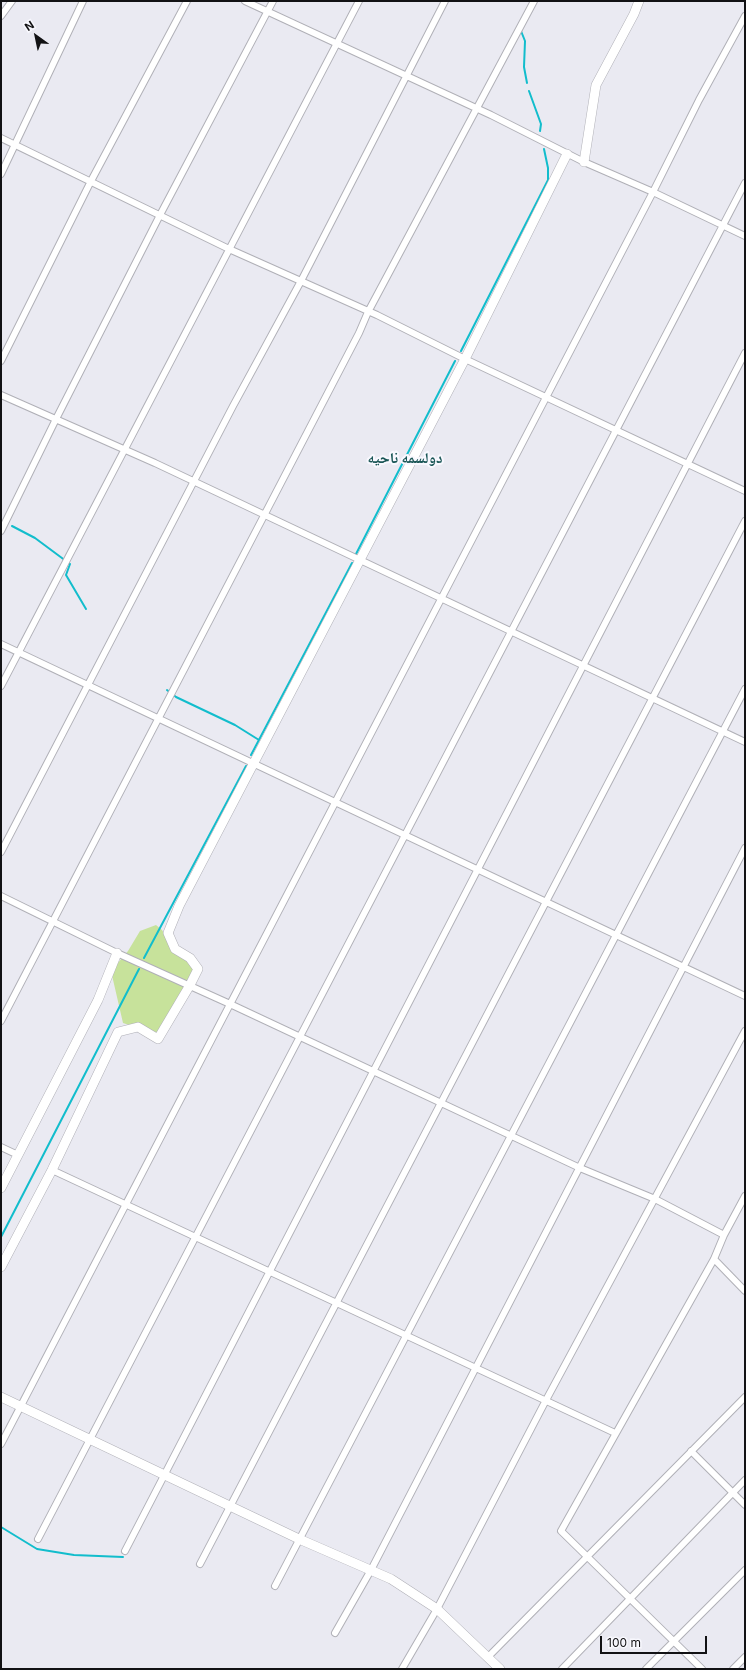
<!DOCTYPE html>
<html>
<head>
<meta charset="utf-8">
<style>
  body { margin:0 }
  #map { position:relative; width:746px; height:1670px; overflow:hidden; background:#eaeaf2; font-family:Inter,sans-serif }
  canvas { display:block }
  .frame { position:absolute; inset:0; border:2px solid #121214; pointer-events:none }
  .north { position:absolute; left:16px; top:16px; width:40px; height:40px; -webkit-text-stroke:3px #f8f8fe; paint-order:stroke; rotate:327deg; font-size:11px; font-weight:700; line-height:16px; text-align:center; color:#121214 }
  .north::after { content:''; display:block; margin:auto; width:14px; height:18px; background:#121214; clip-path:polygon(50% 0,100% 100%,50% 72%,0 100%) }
  .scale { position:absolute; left:600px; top:1636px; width:107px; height:18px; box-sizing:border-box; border:2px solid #121214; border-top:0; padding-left:5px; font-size:12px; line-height:14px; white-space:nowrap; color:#121214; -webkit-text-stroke:3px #f8f8fe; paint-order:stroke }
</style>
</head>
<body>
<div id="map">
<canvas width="746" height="1670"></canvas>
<div class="frame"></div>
<div class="north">N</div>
<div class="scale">100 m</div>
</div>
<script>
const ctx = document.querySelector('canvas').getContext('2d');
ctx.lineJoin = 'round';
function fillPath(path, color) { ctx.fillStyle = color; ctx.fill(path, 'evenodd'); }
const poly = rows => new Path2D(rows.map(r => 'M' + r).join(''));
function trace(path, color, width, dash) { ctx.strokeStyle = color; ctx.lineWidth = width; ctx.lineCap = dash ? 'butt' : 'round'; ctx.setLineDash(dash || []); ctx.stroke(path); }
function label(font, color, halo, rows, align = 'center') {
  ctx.font = font + ' Inter,"Noto Naskh Arabic",sans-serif'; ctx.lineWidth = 4; ctx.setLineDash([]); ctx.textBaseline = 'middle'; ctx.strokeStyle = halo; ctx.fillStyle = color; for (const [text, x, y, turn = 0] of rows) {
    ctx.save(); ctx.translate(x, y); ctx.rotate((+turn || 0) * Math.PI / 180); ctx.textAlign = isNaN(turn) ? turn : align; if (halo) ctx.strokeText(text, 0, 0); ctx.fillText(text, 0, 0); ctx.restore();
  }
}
fillPath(poly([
  [156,925,162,930,174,951,189,961,194,970,156,1034,123,1023,111,971,128,951,140,931]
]), '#c7e29b');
trace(poly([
  [521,31,525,41,524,67,527,83],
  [529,91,541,124,540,131],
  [461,351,548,180,548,168,544,149],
  [12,526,35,538,70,564,66,575,86,609],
  [356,554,455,361],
  [167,690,176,697,235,725,259,740],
  [251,755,352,563],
  [144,958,246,766],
  [1,1237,139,969],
  [1,1527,37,1549,74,1555,123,1557]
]), '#12bdcc', 2);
const street = poly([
  [245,1,491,115,584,162,653,192,745,236],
  [1,16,12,1],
  [1,138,229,249,377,315,465,359,745,491],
  [1,174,83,1],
  [1,361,91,181,187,1],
  [1,395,155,463,745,742],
  [1,531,56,419,160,215,273,1],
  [1,644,745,996],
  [1,686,359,1],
  [1,852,233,406,301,281,445,1],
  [1,896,117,953,230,1004,580,1168,655,1199,724,1235],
  [1,1021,359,333,368,312,534,1],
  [1,1147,18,1155],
  [52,1170,615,1433],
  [714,1259,745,1291],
  [1,1444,653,192,699,100,745,16],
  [691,1451,745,1505],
  [38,1539,745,183],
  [125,1551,745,353],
  [200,1564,745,521],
  [275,1586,745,689],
  [335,1633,371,1570,745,848],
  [488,1657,745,1397],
  [402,1669,437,1609,545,1402,745,1031],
  [562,1669,745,1480],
  [646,1669,745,1570],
  [702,1669,561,1531,714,1259,724,1235,745,1196],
  [733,1669,745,1657]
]);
const secondary = poly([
  [584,162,596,85,634,14,639,1],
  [1,1188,98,1000,117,953],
  [1,1267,52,1170,118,1032,138,1027,158,1039,190,985,198,969,190,958,175,949,168,933,179,906,465,359,567,154],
  [1,1397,299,1539,391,1579,437,1609,500,1669]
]);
trace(street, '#b0b0b7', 8);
trace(secondary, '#b0b0b7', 10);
trace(street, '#fff', 6);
trace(secondary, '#fff', 9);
label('bold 15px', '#1a5656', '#f8f8fe', [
  ["دولسمه ناحیه",405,458]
]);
</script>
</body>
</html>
